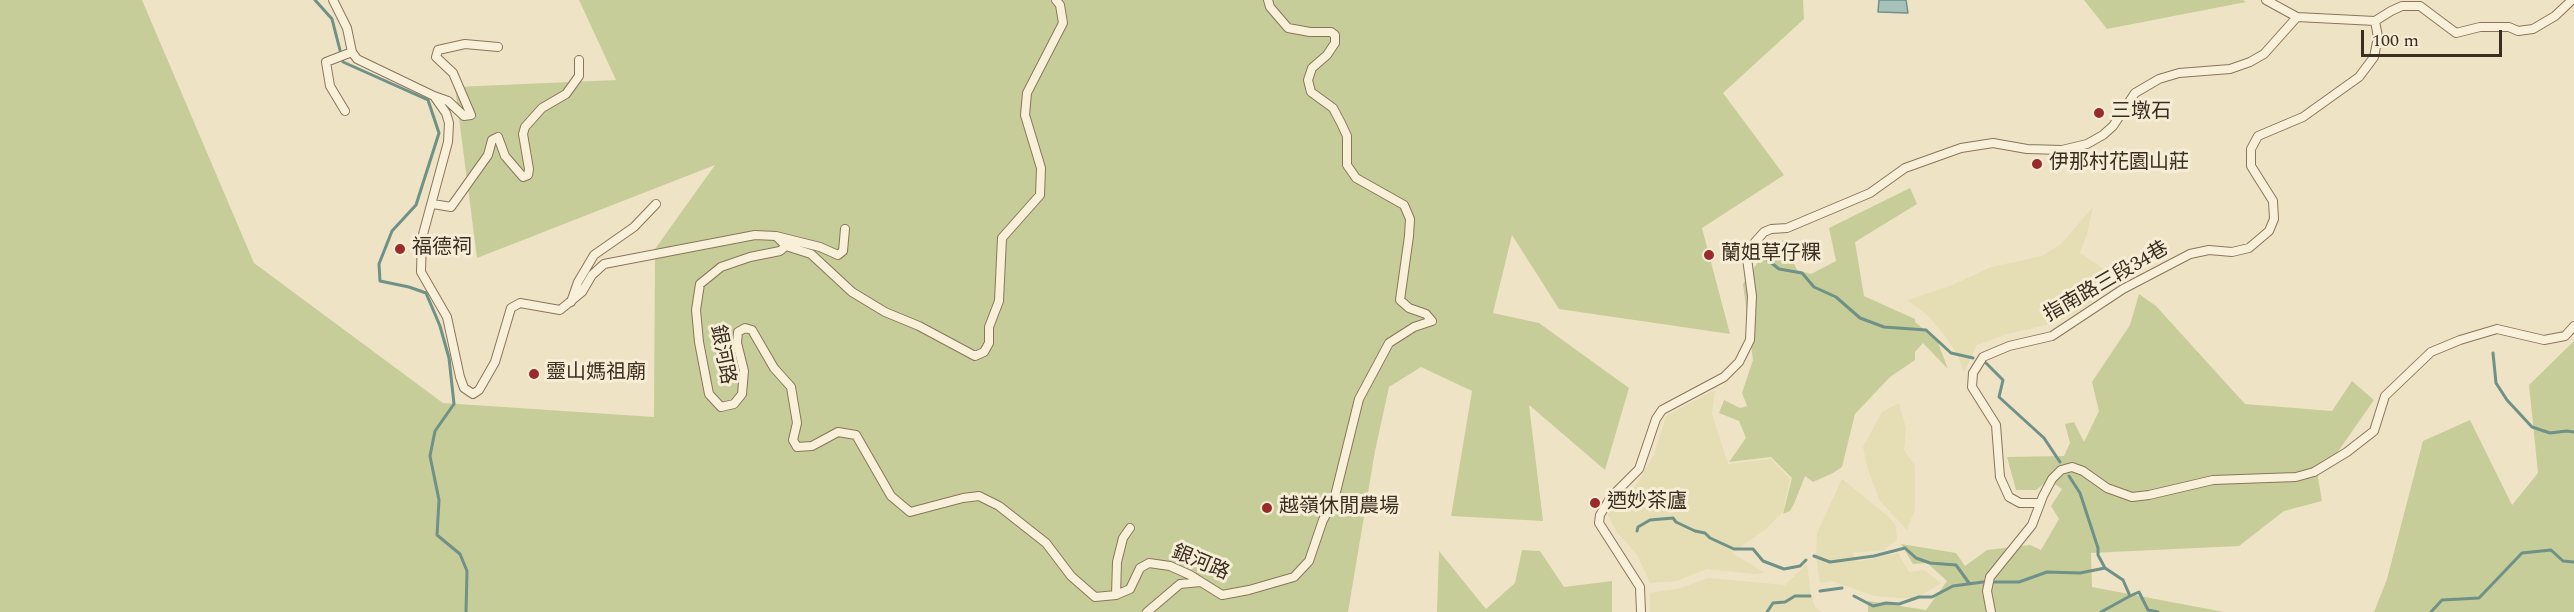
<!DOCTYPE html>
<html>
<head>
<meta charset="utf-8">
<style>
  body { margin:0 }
  #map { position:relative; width:2574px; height:612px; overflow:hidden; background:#efe3c6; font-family:Spectral,serif }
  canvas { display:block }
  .scale { position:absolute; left:2361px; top:30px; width:141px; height:27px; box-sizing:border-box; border:3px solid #3b2d1f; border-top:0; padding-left:8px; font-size:18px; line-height:21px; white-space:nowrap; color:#3b2d1f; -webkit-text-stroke:4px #f6edd6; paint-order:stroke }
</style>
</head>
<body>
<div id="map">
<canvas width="2574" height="612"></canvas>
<div class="scale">100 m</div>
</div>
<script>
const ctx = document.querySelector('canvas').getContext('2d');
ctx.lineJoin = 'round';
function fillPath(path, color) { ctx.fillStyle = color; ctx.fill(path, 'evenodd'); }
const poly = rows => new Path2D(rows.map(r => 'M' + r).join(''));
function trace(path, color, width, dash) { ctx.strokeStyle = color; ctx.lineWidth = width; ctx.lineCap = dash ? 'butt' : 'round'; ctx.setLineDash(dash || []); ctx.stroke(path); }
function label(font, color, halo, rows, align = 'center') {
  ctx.font = font + ' Spectral,"Noto Sans TC",serif'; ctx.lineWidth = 6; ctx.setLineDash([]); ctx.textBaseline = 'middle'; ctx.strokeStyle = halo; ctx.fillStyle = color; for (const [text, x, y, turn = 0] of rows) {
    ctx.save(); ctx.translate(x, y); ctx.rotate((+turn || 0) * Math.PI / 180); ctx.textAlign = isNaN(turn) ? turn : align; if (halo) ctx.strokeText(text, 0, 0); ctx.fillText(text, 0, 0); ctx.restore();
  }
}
fillPath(poly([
  [2093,207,2087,234,2080,253,2110,273,2111,287,2077,312,2053,323,2008,334,1977,345,1964,372,1957,354,1943,333,1926,314,1907,300,1950,286,1991,267,2042,256,2061,244],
  [1715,390,1712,414,1728,464,1771,459,1790,479,1783,512,1766,529,1732,553,1765,573,1754,574,1707,569,1676,581,1650,583,1638,556,1616,531,1608,515,1615,501,1637,484,1654,455,1666,416],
  [1899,403,1906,428,1904,450,1915,466,1915,509,1907,530,1880,501,1868,470,1863,447,1882,412],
  [1842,479,1889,517,1896,526,1897,540,1883,550,1852,553,1858,562,1898,553,1909,572,1924,570,1942,583,1914,599,1874,596,1832,581,1820,583,1816,557,1817,533],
  [1807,564,1811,594,1815,607,1821,612,1650,612,1650,593,1681,588,1708,578,1785,585]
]), '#e5ddb3');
fillPath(poly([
  [0,0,142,0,254,263,443,403,654,417,655,249,715,165,477,258,455,87,616,80,579,0,1803,0,1804,19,1723,93,1784,175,1702,228,1730,334,1559,309,1512,235,1493,313,1539,323,1629,388,1605,470,1529,405,1543,521,1451,516,1472,391,1421,367,1389,387,1375,451,1348,612,0,612],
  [2084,0,2243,0,2246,2,2107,29],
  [1910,188,1917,204,1855,242,1864,296,1915,319,1915,322,1937,340,1948,369,1923,343,1915,352,1915,360,1890,377,1855,414,1842,467,1833,473,1813,482,1805,476,1794,504,1790,511,1783,514,1792,478,1771,457,1729,462,1746,438,1739,421,1719,413,1724,400,1740,408,1747,406,1742,393,1753,360,1743,284,1760,259,1765,260,1766,253,1783,240,1797,270,1811,274,1836,261,1829,228],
  [2139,294,2156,306,2245,404,2332,411,2352,381,2374,400,2337,453,2317,472,2322,501,2284,511,2239,546,2091,553,2092,587,2224,612,1868,612,1868,601,1926,610,1947,581,1927,563,1913,564,1901,544,1956,553,1965,566,1987,550,2030,545,2041,550,2059,519,2051,506,2062,489,2049,480,2036,490,2016,490,2007,457,2064,456,2070,443,2065,424,2074,422,2084,442,2099,411,2092,382,2130,325],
  [2574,341,2574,612,2374,612,2387,579,2423,441,2470,420,2512,505,2538,473,2529,385],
  [1522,550,1540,551,1564,587,1612,581,1612,612,1437,612,1439,551,1486,609,1515,583]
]), '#c7cd99');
const water = poly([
  [1879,0,1906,0,1908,13,1878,12,1879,0]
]);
fillPath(water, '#a7c2bb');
trace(water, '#6e9188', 1.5);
trace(poly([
  [315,0,332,19,343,62,428,100,439,133,416,205,392,231,379,264,380,281,409,287,426,293,440,326,449,358,454,404,435,431,430,456,439,500,437,535,460,554,467,571,466,612],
  [1764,257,1779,269,1802,273,1814,287,1836,297,1860,318,1884,327,1926,330,1951,353,1973,358],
  [2493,353,2496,383,2507,400,2532,427,2550,433,2567,431,2574,432],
  [1986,363,2003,380,1999,397,2044,438,2060,462],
  [2069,476,2080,493,2098,548,2098,555,2105,568,2123,580,2130,596,2139,592,2148,610,2158,612],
  [1637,531,1638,527,1650,520,1673,518,1676,522,1695,531,1705,533,1710,538,1734,549,1753,549,1763,561,1784,569,1800,566,1806,560],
  [1814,556,1830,562,1874,556,1905,548,1916,558,1930,563,1956,565,1969,583],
  [1992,582,2019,582,2047,572,2080,573,2105,568],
  [1820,591,1842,588],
  [1854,596,1873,606,1886,603,1899,604,1919,597,1932,597,1953,586,1983,582],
  [1767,612,1773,603,1785,602,1795,596,1810,596],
  [2101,612,2130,596],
  [2431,612,2442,600,2479,598,2522,553,2551,550,2563,561,2574,562]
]), '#6e9188', 3);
const street = poly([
  [333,0,347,28,352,52,357,59,434,96,446,113,449,123,448,142,422,238,421,272,447,317,460,377,464,388,473,394,479,390,495,362,511,308,520,303,560,310,582,292,592,275,604,264,755,235,776,236,786,246,811,254,852,292,885,312,919,326,975,356,984,352,989,343,989,327,999,301,1002,238,1040,195,1041,168,1025,115,1027,93,1063,23,1060,5,1056,0],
  [2266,0,2297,17,2375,21,2391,11,2402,6,2420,6,2456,33,2480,27,2509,27,2518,31,2533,29,2555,16,2572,0],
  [434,96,448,101,464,116,471,115,453,73,436,57,438,50,465,44,498,47],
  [345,111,330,86,326,62,352,52],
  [433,204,451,207,488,155,492,140,498,137,505,156,523,177,528,175,529,169,523,134,525,127,542,108,566,94,579,76,579,60],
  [776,236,820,247,838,255,843,251,845,229],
  [786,246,780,251,750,257,721,267,700,284,696,310,699,342,709,394,721,407,734,404,742,394,744,371,737,343,738,332,745,328,752,330,774,368,791,387,797,423,793,440,797,447,812,446,838,432,856,435,891,496,910,512,963,498,979,496,999,506,1046,543,1071,576,1095,597,1116,595,1130,589,1140,568,1149,563,1170,566,1190,575,1222,595,1249,590,1294,577,1309,561,1323,520,1334,500,1359,399,1389,343,1414,327,1432,321,1426,314,1409,308,1400,300,1409,236,1410,219,1404,205,1356,178,1347,165,1347,136,1341,123,1333,108,1311,92,1308,80,1312,68,1327,55,1335,43,1335,35,1331,32,1310,32,1288,28,1270,7,1268,0],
  [571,302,578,282,594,255,634,227,656,204],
  [2040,503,2020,503,2009,497,2000,477,1996,425,1972,387,1973,373,1983,357,2009,346,2052,336,2123,289,2190,254,2209,250,2232,252,2249,248,2269,231,2274,219,2273,201,2251,166,2251,149,2258,136,2303,117,2359,77,2374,57,2378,37,2375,21],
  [1116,595,1117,562,1123,538,1130,528],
  [1147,612,1180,584,1200,582],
  [1641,612,1640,587,1599,523,1600,515,1611,497,1639,469,1656,419,1662,410,1724,377,1739,362,1750,340,1752,296,1747,258,1755,242,1764,232,1771,229,1787,228,1870,193,1905,168,1961,148,1993,143,2027,149,2062,150,2087,144,2103,135,2113,126,2135,93,2159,79,2179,73,2230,69,2250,62,2264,54,2297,17],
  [1991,612,1987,591,1990,577,2032,525,2043,496,2052,479,2061,470,2072,467,2083,471,2107,488,2132,497,2149,495,2213,480,2296,477,2314,472,2347,452,2374,431,2385,396,2431,352,2460,340,2497,329,2544,340,2565,336,2574,326]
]);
trace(street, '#8a755b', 10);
trace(street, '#f9f0da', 8);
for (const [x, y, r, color] of [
  [2099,113,6,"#9a2b2b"],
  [2037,164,6,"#9a2b2b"],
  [400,249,6,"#9a2b2b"],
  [1709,255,6,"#9a2b2b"],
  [534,374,6,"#9a2b2b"],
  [1595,503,6,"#9a2b2b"],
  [1267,508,6,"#9a2b2b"]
]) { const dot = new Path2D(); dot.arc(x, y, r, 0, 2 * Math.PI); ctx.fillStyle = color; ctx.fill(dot); trace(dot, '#f6edd6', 2); }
label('20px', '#3b2d1f', '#f6edd6', [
  ["三墩石",2111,113],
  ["伊那村花園山莊",2049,164],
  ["福德祠",412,249],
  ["蘭姐草仔粿",1721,255],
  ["靈山媽祖廟",546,374],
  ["迺妙茶廬",1607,503],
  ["越嶺休閒農場",1279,508]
], 'left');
label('20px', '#3b2d1f', '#f6edd6', [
  ["指南路三段34巷",2107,283,-30],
  ["銀河路",721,355,79],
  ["銀河路",1200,564,23]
]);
</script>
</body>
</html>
